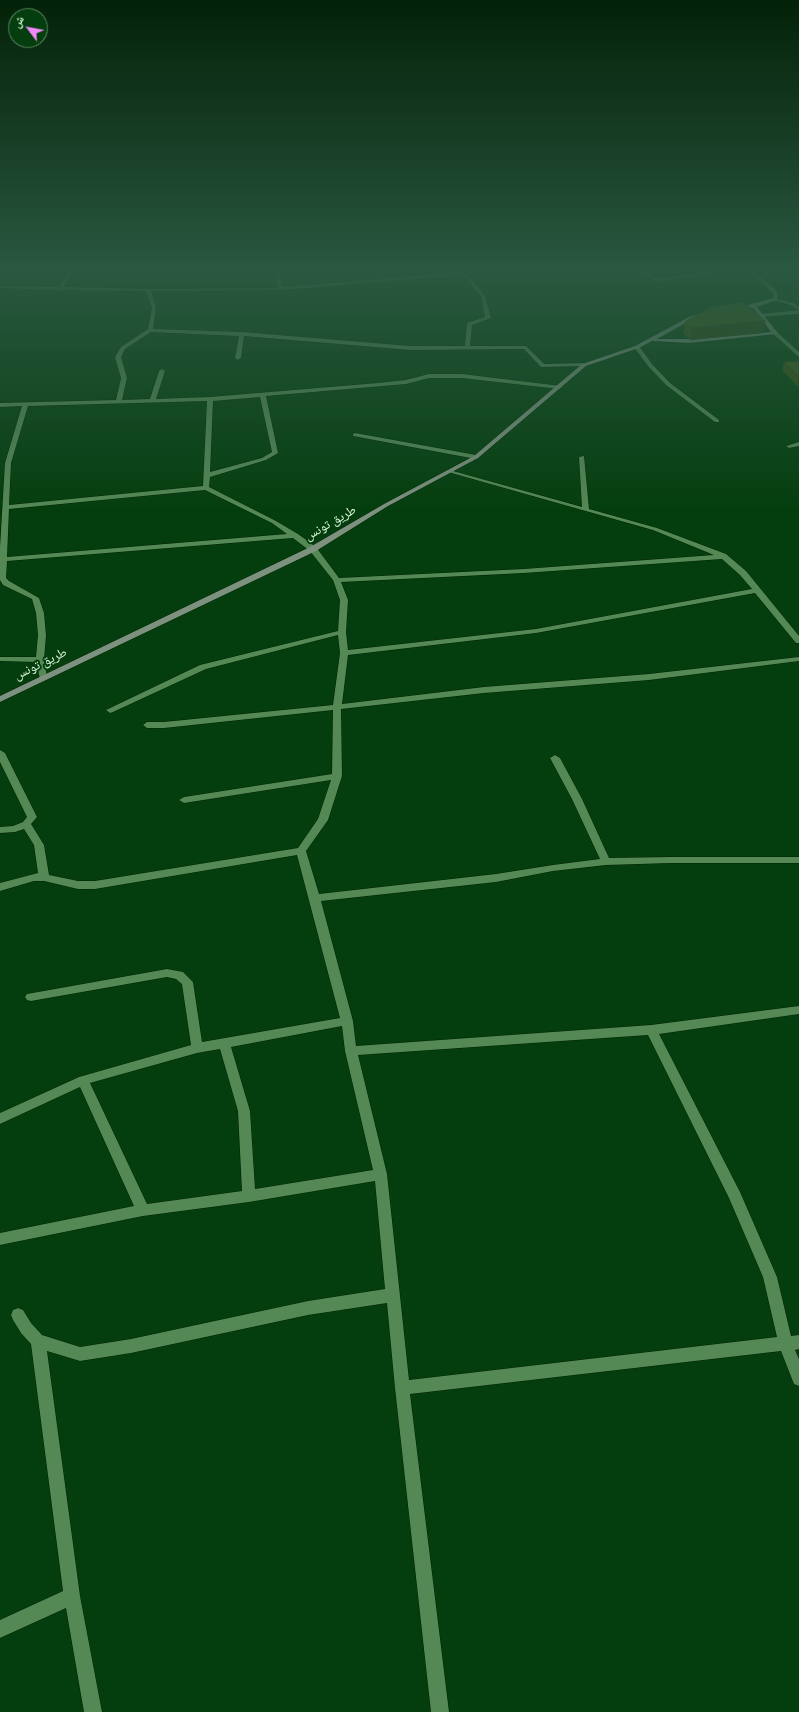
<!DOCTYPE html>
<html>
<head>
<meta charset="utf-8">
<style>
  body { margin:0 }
  #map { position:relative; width:799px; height:1712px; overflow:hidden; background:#053e0e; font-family:Spectral,"Noto Naskh Arabic",serif }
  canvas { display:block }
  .north { position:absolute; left:8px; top:8px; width:40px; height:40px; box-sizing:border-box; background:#053e0e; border:1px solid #5b8860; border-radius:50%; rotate:302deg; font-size:11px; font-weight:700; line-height:16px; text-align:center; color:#dcf8dc }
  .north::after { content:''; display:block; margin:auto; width:14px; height:18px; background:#ef8bf6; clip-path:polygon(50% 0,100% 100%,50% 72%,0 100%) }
</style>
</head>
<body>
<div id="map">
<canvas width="799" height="1712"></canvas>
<div class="north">ش</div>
</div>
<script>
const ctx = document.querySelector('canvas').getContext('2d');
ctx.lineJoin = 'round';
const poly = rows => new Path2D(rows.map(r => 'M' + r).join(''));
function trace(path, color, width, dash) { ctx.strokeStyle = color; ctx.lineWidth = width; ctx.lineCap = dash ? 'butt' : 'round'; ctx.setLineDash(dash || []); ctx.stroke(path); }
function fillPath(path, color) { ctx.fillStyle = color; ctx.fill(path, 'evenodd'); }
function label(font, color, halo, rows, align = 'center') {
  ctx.font = font + ' Spectral,"Noto Naskh Arabic",serif'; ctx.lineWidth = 4; ctx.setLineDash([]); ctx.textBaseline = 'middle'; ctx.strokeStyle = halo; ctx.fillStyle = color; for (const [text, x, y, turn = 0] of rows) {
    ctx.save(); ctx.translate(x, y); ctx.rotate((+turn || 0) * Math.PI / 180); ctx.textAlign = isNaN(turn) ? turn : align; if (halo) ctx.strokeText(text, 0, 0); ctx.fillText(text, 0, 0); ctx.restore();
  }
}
const minor = poly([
  [69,272,73,272,64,287,148,289,278,288,274,272,278,272,283,287,460,272,481,272,467,274,485,296,491,318,472,325,470,346,526,346,544,364,584,363,587,365,586,366,541,367,524,349,519,349,410,350,244,336,241,358,238,360,235,358,239,336,151,332,125,349,121,357,127,378,122,400,150,399,159,371,162,369,165,371,156,399,210,397,378,383,406,380,429,374,462,374,561,386,562,387,559,389,462,378,429,378,406,384,266,396,278,453,266,460,210,477,209,487,276,521,298,534,316,547,339,578,524,569,714,555,653,530,448,472,453,471,582,507,579,457,584,456,589,509,657,528,726,554,746,571,799,636,799,643,796,643,755,593,536,633,348,655,342,704,484,687,649,674,799,657,799,661,649,680,484,693,341,709,342,776,328,820,306,851,319,894,496,874,553,865,600,859,572,799,550,758,555,755,560,758,582,799,609,858,671,857,799,857,799,863,671,863,606,865,553,871,496,882,321,901,353,1021,356,1046,651,1025,799,1006,799,1014,659,1034,740,1192,777,1277,791,1336,799,1335,799,1349,795,1350,799,1359,799,1386,794,1384,781,1351,410,1394,449,1712,431,1712,395,1388,387,1303,308,1315,131,1353,80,1361,47,1351,80,1596,102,1712,84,1712,66,1608,0,1638,0,1620,63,1591,31,1344,21,1333,13,1320,11,1315,13,1310,18,1308,23,1310,31,1323,42,1335,80,1347,131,1339,308,1301,385,1289,375,1181,249,1202,143,1216,0,1245,0,1233,134,1206,80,1087,0,1124,0,1113,79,1077,191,1045,182,984,176,979,167,977,31,1001,27,1000,25,997,27,994,167,969,183,972,193,982,202,1042,340,1018,297,855,95,889,78,889,44,881,34,881,0,891,0,883,38,873,34,845,24,829,15,832,0,833,0,827,13,826,23,822,27,817,0,762,0,750,5,753,37,817,31,824,44,845,49,875,78,881,95,881,298,848,318,819,331,780,184,803,179,800,184,797,332,774,333,710,164,728,147,728,143,725,147,722,164,722,333,705,340,653,338,635,206,669,113,712,110,713,106,710,200,665,338,631,340,600,333,580,310,551,293,538,7,561,6,578,9,581,39,598,44,613,46,635,44,660,47,677,46,679,40,679,36,662,0,661,0,657,36,657,38,635,36,613,32,599,3,585,0,580,0,547,5,463,22,406,0,407,0,403,116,400,121,378,115,357,121,347,148,329,152,308,146,291,62,290,59,291,57,290,0,288,0,286,59,287,69,272],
  [462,275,481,296,485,317,467,323,465,346,410,346,242,332,153,329,156,308,151,291,281,290,462,275],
  [260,397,272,452,262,458,210,472,213,401,260,397],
  [207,401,203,486,9,505,11,463,28,406,207,401],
  [205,490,272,523,287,534,7,557,9,509,205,490],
  [722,559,740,575,752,589,536,629,348,650,346,632,348,600,341,582,524,573,722,559],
  [342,1026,345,1051,373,1170,255,1189,250,1111,231,1047,342,1026],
  [648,1035,729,1198,763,1277,777,1337,409,1380,387,1174,358,1055,648,1035],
  [220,1049,238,1111,242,1191,147,1204,90,1083,197,1053,220,1049],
  [639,272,645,272,658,279,709,272,722,272,657,282,639,272],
  [773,298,794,303,799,307,799,314,758,317,760,314,799,310,790,305,773,300,773,298],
  [635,346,639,346,652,364,670,383,719,420,719,422,715,422,666,385,648,366,634,347,635,346],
  [355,433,476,455,479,457,476,459,353,436,353,434,355,433],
  [799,442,799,446,789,448,786,446,799,442]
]);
const tertiary = poly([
  [773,332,777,332,799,352,799,357,773,334,773,332]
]);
const secondary = poly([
  [749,272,754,272,775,289,778,295,777,300,757,307,777,332,777,334,689,343,652,341,639,348,586,366,478,458,388,506,316,551,0,702,0,696,310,547,384,504,474,456,582,364,635,346,689,317,703,312,705,315,693,319,657,339,689,339,771,332,753,308,735,311,732,309,773,298,774,295,771,291,749,272]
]);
trace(minor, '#002201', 1);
trace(tertiary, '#002201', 1);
trace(secondary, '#002201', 1);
fillPath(minor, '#548855');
fillPath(tertiary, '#548855');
fillPath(secondary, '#7d917f');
fillPath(poly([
  [685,322,763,333,690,340,683,333],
  [799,324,799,344,798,343],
  [799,361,799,385,797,386,782,370,784,362]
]), '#3a4d10');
fillPath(poly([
  [765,321,763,333,690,340,692,328],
  [799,379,799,385,797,386]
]), '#303e0d');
const building = poly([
  [743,302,765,321,692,328,685,322,711,307,743,302],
  [799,361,799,377,784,362,799,361]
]);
fillPath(building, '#445913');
trace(building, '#303e0d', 1);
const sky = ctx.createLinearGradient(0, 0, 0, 512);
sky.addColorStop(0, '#032208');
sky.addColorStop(0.53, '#2a5841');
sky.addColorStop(1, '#2a584100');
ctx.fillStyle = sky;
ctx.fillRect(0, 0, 799, 512);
label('13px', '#dcf8dc', '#053e0e', [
  ["طريق تونس",331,524,-30],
  ["طريق تونس",41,665,-26]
]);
</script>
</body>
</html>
